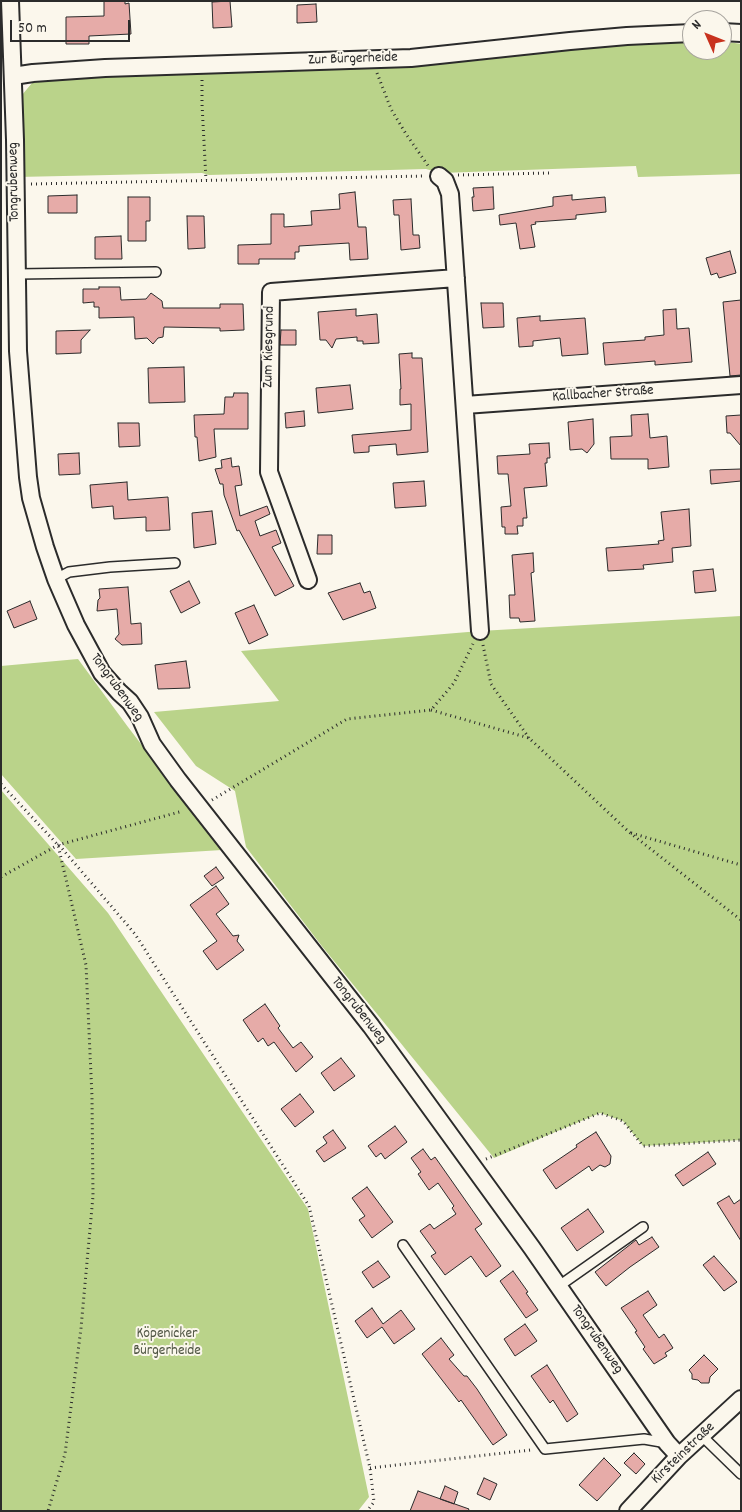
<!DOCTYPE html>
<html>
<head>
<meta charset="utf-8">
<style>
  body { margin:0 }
  #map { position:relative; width:742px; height:1512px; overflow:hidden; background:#fbf7ec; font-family:Dekko,sans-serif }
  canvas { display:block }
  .frame { position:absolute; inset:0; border:2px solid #2b2b2b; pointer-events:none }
  .north { position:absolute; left:682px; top:10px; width:50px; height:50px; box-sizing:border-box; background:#fbf7ec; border:1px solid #a8a59f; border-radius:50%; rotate:314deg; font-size:14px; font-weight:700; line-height:20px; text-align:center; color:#2b2b2b }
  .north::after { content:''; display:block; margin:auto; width:18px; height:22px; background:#c8321e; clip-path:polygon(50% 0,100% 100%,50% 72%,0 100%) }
  .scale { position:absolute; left:10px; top:20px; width:120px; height:22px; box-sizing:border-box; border:2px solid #2b2b2b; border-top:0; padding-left:6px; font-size:15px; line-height:18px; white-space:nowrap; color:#2b2b2b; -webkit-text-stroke:4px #fbf7ec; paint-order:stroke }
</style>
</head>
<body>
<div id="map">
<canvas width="742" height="1512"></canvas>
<div class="frame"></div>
<div class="north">N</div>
<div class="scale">50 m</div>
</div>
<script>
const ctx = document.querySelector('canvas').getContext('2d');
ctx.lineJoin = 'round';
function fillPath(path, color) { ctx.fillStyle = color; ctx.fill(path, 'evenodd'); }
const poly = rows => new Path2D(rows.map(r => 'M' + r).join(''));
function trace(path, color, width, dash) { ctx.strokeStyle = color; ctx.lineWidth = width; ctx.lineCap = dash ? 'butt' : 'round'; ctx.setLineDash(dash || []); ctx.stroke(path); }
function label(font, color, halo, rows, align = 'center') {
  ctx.font = font + ' Dekko,sans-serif'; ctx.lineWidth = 4; ctx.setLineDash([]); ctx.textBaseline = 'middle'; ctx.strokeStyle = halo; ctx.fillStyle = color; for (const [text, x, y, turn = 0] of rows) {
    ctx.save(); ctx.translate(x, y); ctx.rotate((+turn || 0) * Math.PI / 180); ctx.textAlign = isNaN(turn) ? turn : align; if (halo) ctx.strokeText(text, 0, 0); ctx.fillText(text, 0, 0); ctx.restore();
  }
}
fillPath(poly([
  [681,38,692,39,692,50,722,50,722,41,741,44,741,174,638,177,636,166,441,173,426,169,209,175,202,173,17,177,20,100,22,95,32,83,57,79,111,76,391,67,397,63,465,56,473,61,627,44,659,43],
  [741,616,741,1140,643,1146,623,1121,600,1113,494,1158,321,945,246,847,235,791,196,766,154,712,279,701,241,651,480,631],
  [78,659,128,727,222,850,76,859,1,774,1,666],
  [1,790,108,913,308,1209,369,1497,358,1511,1,1511]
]), '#bad38a');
const building = poly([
  [104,1,125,1,125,4,129,3,131,34,89,36,89,44,66,44,66,17,104,16,104,1],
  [230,1,232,27,213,28,212,2,230,1],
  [316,4,317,22,297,23,297,5,316,4],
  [493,187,494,209,473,211,472,197,474,197,473,188,493,187],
  [355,192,358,227,366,227,368,259,350,260,349,243,299,246,299,252,295,252,295,259,259,259,259,264,238,264,238,245,271,244,271,214,284,214,284,227,312,225,311,211,340,209,339,194,355,192],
  [77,195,77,213,48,213,48,196,77,195],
  [572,195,572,200,605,197,606,212,576,215,576,219,535,222,536,224,531,225,535,247,520,249,516,223,500,225,499,215,553,206,553,197,572,195],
  [128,197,150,197,150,221,146,221,146,241,128,241,128,197],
  [411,199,413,235,419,235,420,248,401,250,399,215,394,215,393,200,411,199],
  [187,216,204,216,205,248,188,249,187,216],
  [121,236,122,259,95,259,95,237,121,236],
  [730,251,736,273,719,278,717,273,711,275,706,258,730,251],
  [99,287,120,287,121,300,146,299,151,293,162,301,163,308,220,308,220,304,243,304,244,330,220,331,220,328,164,327,163,337,158,338,153,344,147,338,135,339,134,317,99,318,99,307,94,307,94,302,83,303,83,289,99,289,99,287],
  [741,300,741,375,730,376,723,302,741,300],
  [481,303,503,303,504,327,483,328,481,303],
  [356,309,356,316,377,314,379,343,363,344,363,341,357,341,357,337,336,339,332,348,326,340,320,340,318,312,356,309],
  [676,309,677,329,689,328,692,362,655,365,655,361,605,365,603,343,645,340,645,337,664,335,663,310,676,309],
  [540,316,540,321,585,318,588,354,562,356,560,338,533,341,533,346,519,347,517,318,540,316],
  [90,330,81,340,81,353,56,354,56,331,90,330],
  [281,330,296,330,296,345,280,345,281,330],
  [412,353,412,358,422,358,428,452,397,455,396,444,369,446,369,452,354,453,352,435,411,430,411,404,400,405,400,389,401,389,399,354,412,353],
  [184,367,185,402,149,403,148,368,184,367],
  [350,385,353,409,318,413,316,388,350,385],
  [234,393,248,393,248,429,214,429,216,457,199,461,197,437,195,437,194,415,224,414,225,397,233,397,234,393],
  [304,411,305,426,286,428,285,413,304,411],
  [648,414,650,438,667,436,669,467,648,469,648,459,611,459,610,437,632,436,631,415,648,414],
  [741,415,741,446,730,433,727,433,726,416,741,415],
  [593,419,594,444,587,453,582,449,570,450,568,422,593,419],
  [118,423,139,423,140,446,119,447,118,423],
  [549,443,550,458,547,458,547,463,545,463,547,486,524,488,527,518,523,518,523,526,517,526,518,534,505,534,505,527,502,527,501,507,511,506,508,474,498,474,497,456,530,454,529,444,549,443],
  [79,453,80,474,59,475,58,454,79,453],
  [231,458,232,467,239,466,242,485,235,486,240,516,267,506,270,514,255,521,260,536,276,530,281,543,272,547,294,586,275,596,239,530,237,531,224,495,223,484,220,484,215,469,222,468,221,460,231,458],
  [741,469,741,481,711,484,710,470,741,469],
  [424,481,426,506,395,508,393,483,424,481],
  [127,482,128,500,168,497,170,530,146,531,146,517,114,519,113,506,92,508,90,485,127,482],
  [689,509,691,546,672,548,673,562,643,565,644,569,608,571,606,548,659,544,658,541,664,540,661,512,689,509],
  [212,511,216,544,194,548,192,513,212,511],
  [318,535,332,535,332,554,317,554,318,535],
  [533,553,534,572,531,573,535,621,520,622,519,618,510,618,509,595,515,595,512,555,533,553],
  [713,569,716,591,695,593,693,571,713,569],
  [189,581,200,603,181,613,170,591,189,581],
  [360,583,364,593,370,591,376,608,343,620,328,593,360,583],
  [128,587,131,624,141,623,142,644,122,645,115,639,119,634,117,609,97,611,98,600,100,598,99,589,128,587],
  [30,601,37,619,14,628,7,611,30,601],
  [254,605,268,635,249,644,235,613,254,605],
  [186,661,190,688,158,689,155,665,186,661],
  [216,867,224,878,212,886,204,876,216,867],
  [216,886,229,904,216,914,233,936,239,935,237,941,244,950,217,970,203,951,217,941,190,905,216,886],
  [265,1004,280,1026,278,1028,293,1048,301,1042,313,1057,296,1072,274,1042,268,1046,263,1038,258,1042,243,1020,265,1004],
  [341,1058,355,1076,334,1091,321,1073,341,1058],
  [300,1094,314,1112,295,1127,281,1109,300,1094],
  [395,1126,407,1142,385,1159,381,1153,376,1157,368,1146,395,1126],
  [333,1130,346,1148,324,1162,316,1151,327,1143,323,1137,333,1130],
  [596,1132,611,1156,610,1164,605,1167,600,1165,592,1171,589,1166,556,1189,543,1170,577,1147,576,1145,596,1132],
  [423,1149,431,1160,435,1157,482,1224,475,1229,501,1266,486,1277,471,1256,445,1275,431,1256,436,1253,420,1231,430,1224,434,1229,456,1214,452,1208,454,1206,438,1183,429,1190,418,1174,421,1172,411,1158,423,1149],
  [708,1152,716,1164,683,1186,675,1175,708,1152],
  [367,1187,393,1222,372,1238,359,1220,365,1216,352,1198,367,1187],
  [729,1196,734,1204,741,1199,741,1241,717,1203,729,1196],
  [588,1209,604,1232,577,1251,561,1228,588,1209],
  [652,1237,659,1247,630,1267,606,1286,595,1272,636,1240,639,1245,652,1237],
  [714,1256,737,1282,724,1291,703,1265,714,1256],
  [378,1261,390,1277,373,1288,362,1272,378,1261],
  [513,1271,528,1292,526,1293,538,1310,526,1318,500,1281,513,1271],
  [648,1291,657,1305,643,1315,659,1338,664,1334,673,1348,665,1353,667,1356,654,1364,643,1349,645,1347,635,1332,637,1331,621,1308,648,1291],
  [372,1308,383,1324,401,1310,415,1329,394,1344,382,1327,367,1338,355,1321,372,1308],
  [525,1324,537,1341,515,1356,504,1339,525,1324],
  [441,1338,454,1355,449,1359,464,1376,467,1376,477,1389,507,1435,493,1445,461,1400,459,1402,422,1354,441,1338],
  [704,1355,718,1369,710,1377,709,1383,701,1383,698,1380,692,1379,692,1374,689,1370,704,1355],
  [547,1365,578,1414,567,1422,553,1400,550,1403,531,1376,547,1365],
  [634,1453,645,1464,636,1474,624,1463,634,1453],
  [604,1458,621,1475,597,1501,579,1485,604,1458],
  [484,1478,497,1484,490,1500,477,1494,484,1478],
  [445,1486,458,1492,454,1504,440,1499,445,1486],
  [418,1491,469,1509,468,1511,410,1511,418,1491]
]);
fillPath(building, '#e6aba8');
trace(building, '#2b2b2b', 1);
const lane = poly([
  [17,274,156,272],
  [56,579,69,572,110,567,175,563],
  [403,1245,545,1449,644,1439,667,1443],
  [559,1286,643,1227],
  [702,1436,741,1474]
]);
const street = poly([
  [10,1,15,140,18,351,28,477,31,498,45,547,56,579,76,625,102,673,119,692,130,702,140,717,152,744,178,780,371,1026,532,1248,667,1443,679,1456],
  [722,32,741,33],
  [13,76,33,73,105,68,411,58,570,41,627,36,692,33],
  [439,176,445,181,450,194,480,631],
  [465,405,741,385],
  [308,580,269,472,271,292,456,278],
  [628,1511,679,1456,741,1399]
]);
trace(lane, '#2b2b2b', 12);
trace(street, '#2b2b2b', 20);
trace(poly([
  [377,73,391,109,406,134,429,167],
  [202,80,202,104,206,180],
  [458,175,549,173],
  [31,184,425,176],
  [483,645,491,684,529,738],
  [431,710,529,738,629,832,741,920],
  [1,784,58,845,86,965,92,1097,93,1196,81,1328,65,1454,48,1511],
  [212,800,347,719,431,710,454,683,473,644],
  [631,833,741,865],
  [59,845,135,934,309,1206,370,1468,374,1502,367,1511],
  [1,877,58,845,183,811],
  [486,1159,600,1113,623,1121,643,1146,741,1140],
  [370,1468,531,1450]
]), '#2b2b2b', 3, [1, 4]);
trace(lane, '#fbf7ec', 9);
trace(street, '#fbf7ec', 16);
label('15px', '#2b2b2b', '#fbf7ec', [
  ["Zur Bürgerheide",353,60,-2],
  ["Tongrubenweg",15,182,-91],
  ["Zum Kiesgrund",270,347,-89],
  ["Kallbacher Straße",603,395,-4],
  ["Tongrubenweg",116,688,54],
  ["Tongrubenweg",358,1011,52],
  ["Tongrubenweg",596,1340,55],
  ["Kirsteinstraße",684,1454,-44]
]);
label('15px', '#4f5543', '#fbf7ec', [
  ["Köpenicker",167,1335],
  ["Bürgerheide",167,1352]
]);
</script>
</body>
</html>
